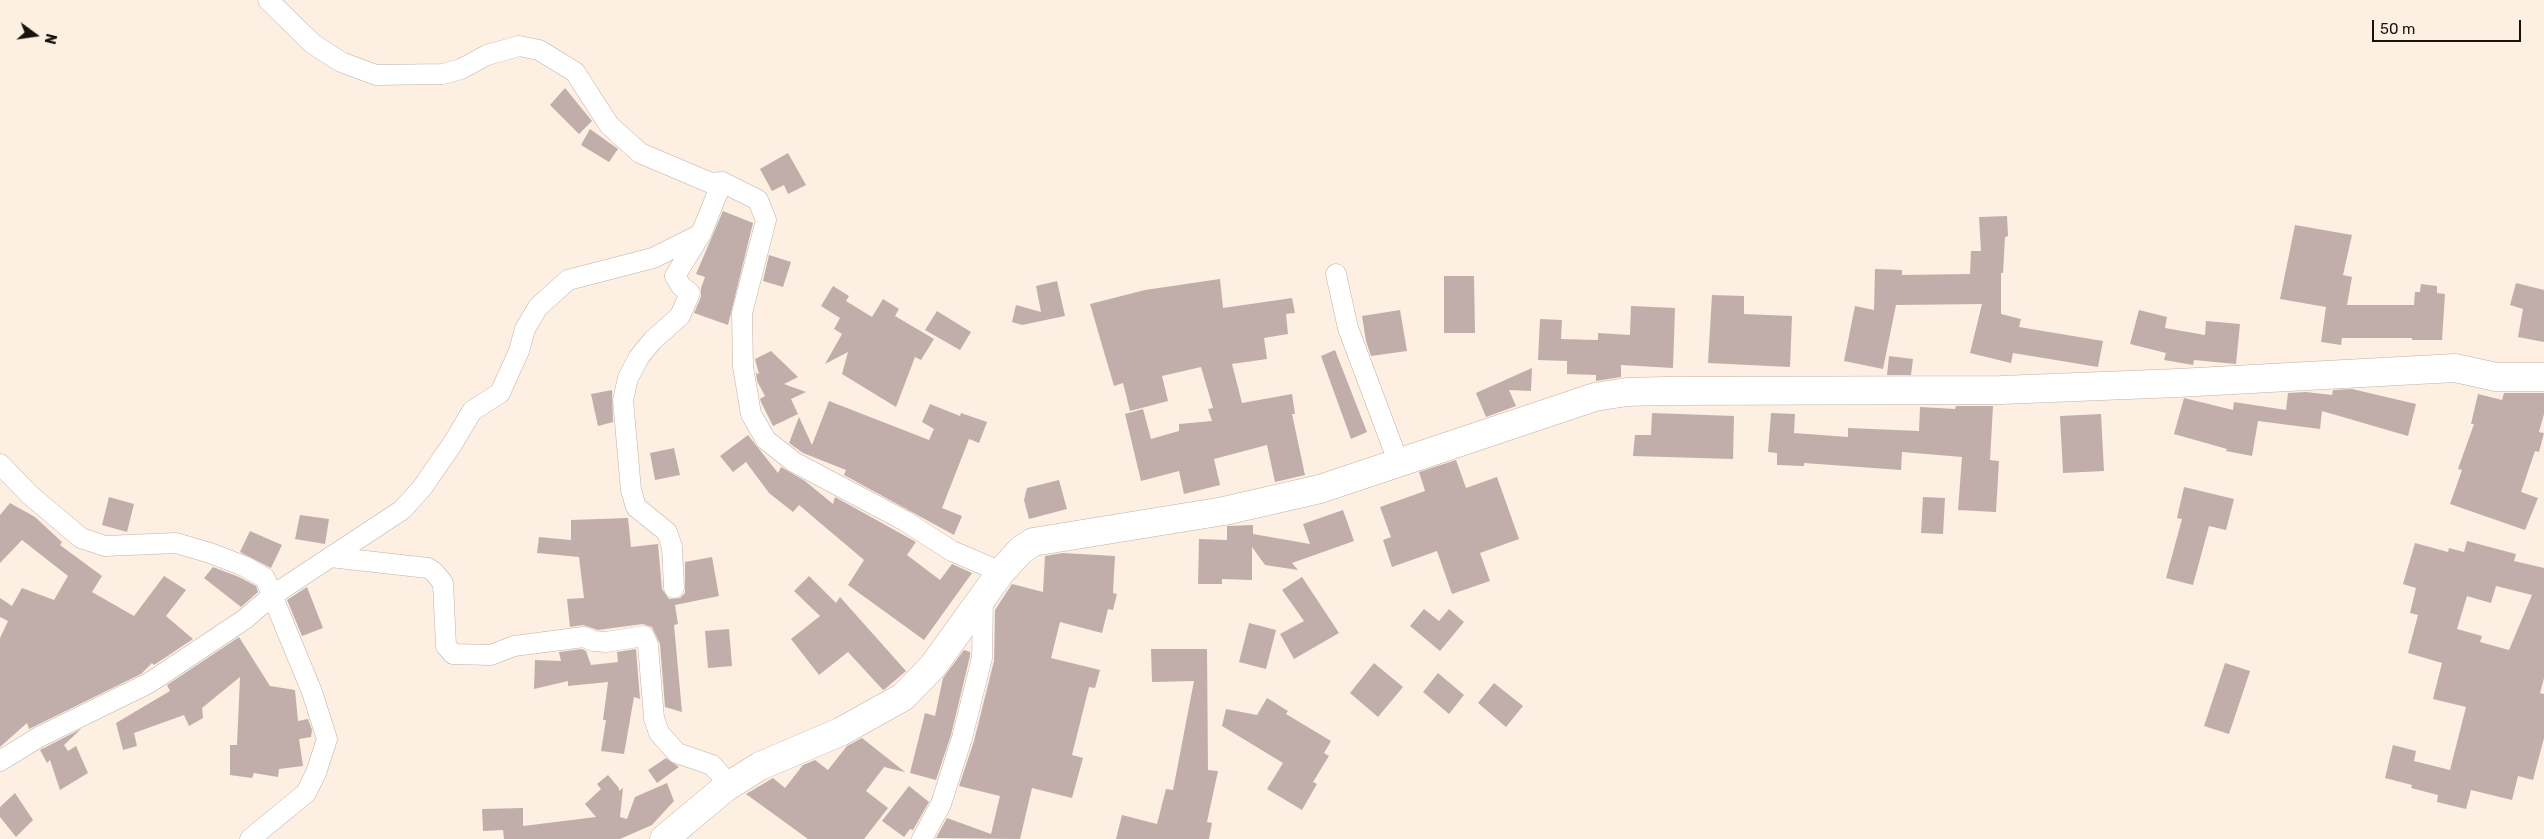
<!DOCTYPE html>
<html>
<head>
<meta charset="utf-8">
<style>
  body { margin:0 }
  #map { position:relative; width:2544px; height:839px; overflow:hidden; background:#fdefe2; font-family:Rubik,sans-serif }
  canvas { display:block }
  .north { position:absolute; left:10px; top:10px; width:50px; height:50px; -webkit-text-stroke:4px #fdefe2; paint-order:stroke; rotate:104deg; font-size:14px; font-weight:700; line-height:20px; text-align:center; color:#17120e }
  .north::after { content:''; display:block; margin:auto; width:18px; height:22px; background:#17120e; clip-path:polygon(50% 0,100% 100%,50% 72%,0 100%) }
  .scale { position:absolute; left:2372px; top:20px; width:149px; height:22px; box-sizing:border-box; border:2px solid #17120e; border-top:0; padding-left:6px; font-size:15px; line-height:18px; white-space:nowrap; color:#17120e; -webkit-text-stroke:4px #fdefe2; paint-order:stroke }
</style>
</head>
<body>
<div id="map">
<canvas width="2544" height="839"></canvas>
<div class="north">N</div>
<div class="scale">50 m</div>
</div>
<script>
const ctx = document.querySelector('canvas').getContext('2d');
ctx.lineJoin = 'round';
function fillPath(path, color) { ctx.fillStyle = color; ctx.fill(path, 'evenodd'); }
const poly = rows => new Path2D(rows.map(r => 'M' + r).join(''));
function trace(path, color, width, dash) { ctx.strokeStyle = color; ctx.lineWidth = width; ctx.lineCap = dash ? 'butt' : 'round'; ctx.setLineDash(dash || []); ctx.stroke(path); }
fillPath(poly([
  [565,88,592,121,579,134,550,105],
  [590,129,618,149,609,162,581,145],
  [788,153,806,185,788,194,784,185,772,191,760,169],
  [723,211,753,223,728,325,694,313,701,297,701,288,705,277,696,274],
  [2007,216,2008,236,2005,237,2003,273,2001,273,2001,314,2021,319,2019,327,2103,341,2098,367,2013,353,2011,363,1970,353,1982,304,1896,305,1883,369,1844,361,1855,306,1874,310,1875,269,1902,270,1902,275,1970,274,1971,251,1981,251,1979,217],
  [2295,225,2352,235,2343,275,2352,277,2347,305,2414,305,2415,292,2420,292,2421,284,2437,286,2437,293,2445,294,2442,340,2412,340,2412,338,2342,338,2341,345,2321,342,2326,307,2280,299],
  [769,255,791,262,783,287,763,281],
  [1444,276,1474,276,1475,333,1444,333],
  [1220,279,1223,308,1292,298,1295,313,1286,314,1288,334,1264,338,1267,359,1232,364,1242,403,1292,394,1295,414,1292,414,1305,475,1275,482,1267,445,1214,459,1220,485,1184,494,1179,471,1141,481,1125,414,1143,409,1151,439,1179,431,1179,424,1212,421,1208,409,1213,408,1201,367,1162,376,1168,401,1130,411,1123,383,1114,386,1090,304,1145,290],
  [1057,281,1065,316,1022,325,1012,322,1016,305,1041,312,1036,286],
  [2516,283,2544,290,2544,342,2518,337,2523,309,2510,305],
  [833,286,849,296,846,301,872,317,883,299,899,309,895,316,934,339,921,360,915,357,896,407,842,374,848,352,825,364,842,334,834,329,840,318,821,306],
  [1712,295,1744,296,1744,314,1792,316,1790,367,1708,363],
  [1631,306,1675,308,1673,368,1621,365,1621,377,1596,381,1596,375,1567,374,1567,361,1538,360,1540,319,1562,320,1561,339,1598,340,1598,333,1630,335],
  [1400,310,1407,351,1371,356,1366,341,1362,316],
  [2139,310,2167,317,2165,328,2205,335,2206,321,2240,324,2236,364,2194,360,2193,365,2164,360,2166,353,2130,344],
  [937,311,971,332,960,350,925,330],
  [1335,350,1367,432,1351,439,1321,356],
  [771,351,798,377,784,384,806,392,791,399,798,414,773,426,761,402,760,399,765,396,757,381,756,373,759,374,755,359],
  [1889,356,1913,359,1911,375,1887,375],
  [1532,368,1531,391,1509,390,1516,406,1486,417,1476,393],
  [2352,389,2416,404,2408,436,2322,411,2320,429,2258,421,2252,456,2226,451,2227,449,2174,434,2184,398,2233,410,2234,402,2286,410,2288,393,2306,392,2332,395,2333,390],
  [612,390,613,422,598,426,591,394],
  [2504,393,2544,393,2544,414,2539,432,2544,433,2539,452,2535,451,2521,492,2538,498,2525,530,2450,504,2462,470,2458,469,2474,424,2471,424,2478,394,2502,400],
  [829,401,929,440,934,429,922,422,930,404,960,416,961,413,987,422,979,443,969,439,942,508,962,516,954,535,844,475,846,470,803,453,789,443,799,417,812,445],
  [1956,406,1993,406,1990,460,1999,461,1996,512,1958,510,1962,457,1902,452,1901,470,1804,463,1804,466,1777,465,1777,453,1768,452,1771,413,1795,414,1794,433,1848,437,1848,428,1919,431,1920,407,1955,409],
  [1652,413,1734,416,1733,459,1633,456,1635,435,1651,435],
  [2101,414,2104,471,2063,473,2060,416],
  [748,435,778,473,781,467,805,481,833,504,835,497,916,542,907,555,940,580,952,564,972,573,924,640,848,585,864,560,799,505,793,512,769,493,746,462,733,472,720,456],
  [674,448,680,475,655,480,650,453],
  [1456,460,1466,488,1497,477,1519,539,1480,553,1490,581,1452,594,1437,551,1392,567,1383,540,1391,537,1380,507,1425,491,1419,472],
  [1059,480,1067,509,1029,519,1024,500,1027,488],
  [2184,487,2234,499,2226,530,2209,526,2193,585,2166,578,2182,519,2177,518],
  [109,497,134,504,127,532,102,525],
  [1923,497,1945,498,1943,534,1921,533],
  [10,503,35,517,62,542,60,545,102,576,92,592,134,616,164,576,186,590,166,616,193,639,154,665,152,663,141,674,29,729,27,723,0,747,0,638,8,621,0,617,0,598,12,606,22,588,54,600,68,576,22,540,0,563,0,515],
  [1343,510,1354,541,1292,563,1298,570,1265,565,1252,547,1252,580,1222,579,1222,584,1198,584,1199,539,1227,540,1227,526,1253,525,1253,534,1310,544,1303,524],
  [300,515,329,519,325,544,295,539],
  [628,518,631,547,658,544,662,589,669,599,680,598,685,593,685,562,712,557,719,596,675,605,678,624,674,625,682,712,665,707,660,644,652,627,643,624,598,630,583,625,570,627,567,599,584,598,579,557,537,553,539,537,571,540,571,520],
  [250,531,282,545,271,568,240,552],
  [2467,541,2516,554,2514,561,2544,568,2544,678,2540,693,2544,694,2544,738,2533,780,2518,776,2512,800,2471,790,2466,809,2437,802,2438,795,2411,788,2412,785,2385,778,2393,745,2416,751,2414,761,2450,770,2466,707,2433,699,2442,663,2408,653,2418,615,2410,613,2416,588,2403,584,2415,543,2448,552,2449,548,2464,552],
  [2496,586,2532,595,2509,650,2480,642,2482,636,2457,629,2467,596,2491,603],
  [1063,553,1115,556,1113,593,1117,594,1113,610,1108,609,1102,633,1060,622,1051,658,1100,670,1095,688,1089,687,1072,755,1083,758,1072,798,1032,788,1020,839,936,838,947,818,991,834,1000,796,959,786,974,741,994,661,995,610,1012,584,1043,592,1045,556],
  [213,567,239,577,256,586,258,592,241,607,204,578],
  [809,576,836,603,840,597,906,671,885,689,883,690,848,652,819,675,791,639,820,616,794,591],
  [1302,577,1339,633,1294,659,1280,634,1304,621,1282,590],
  [307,587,323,628,302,636,287,600],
  [1424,609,1439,621,1449,609,1464,622,1440,651,1410,626],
  [1249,623,1276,630,1266,669,1239,662],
  [729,629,732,666,708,668,705,631],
  [239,637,270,686,295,690,298,721,308,719,312,730,311,737,299,739,303,766,279,769,278,777,254,773,252,778,230,775,230,745,237,745,240,677,202,708,203,718,189,726,184,715,134,733,137,746,123,750,116,723,170,691,167,685],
  [582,649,586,651,591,665,618,662,617,652,636,649,640,699,634,697,624,754,601,751,606,720,603,720,608,682,568,686,568,681,534,689,535,660,561,661,559,652],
  [1151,649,1207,649,1208,770,1218,771,1207,822,1212,823,1209,839,1116,839,1122,815,1157,824,1166,789,1173,790,1194,681,1152,682],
  [964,650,970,652,970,656,951,735,936,780,910,773,925,713,935,716,943,678],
  [1374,663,1403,687,1378,717,1350,693],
  [2225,663,2250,671,2229,734,2204,726],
  [1438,673,1464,695,1449,714,1423,692],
  [1494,683,1523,706,1506,727,1478,703],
  [1267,698,1288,711,1286,714,1331,741,1324,753,1329,756,1313,782,1317,784,1302,810,1267,789,1283,763,1222,726,1226,709,1257,715],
  [81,729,64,745,68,751,76,746,88,773,60,790,50,760,47,763,40,750],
  [862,738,905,772,884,767,866,791,888,808,864,839,808,839,746,794,773,778,785,788,803,765,815,760,828,770,847,746],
  [666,758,679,767,657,783,648,770],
  [608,775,619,788,619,791,623,788,620,817,627,819,635,797,667,783,674,801,652,825,620,839,504,839,503,830,483,831,482,809,523,808,523,826,596,817,585,804,601,789,597,784],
  [909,786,929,802,913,830,910,829,904,837,882,821],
  [15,793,33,820,16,837,0,817,0,807]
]), '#c1aeab');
const street = poly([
  [268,0,313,44,341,62,376,75,443,74,461,69,487,55,519,46,539,50,575,72,609,125,640,153,711,183,722,182,758,200,766,220,742,313,743,367,751,414,766,440,794,462,905,521,952,551,1001,572],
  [1336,274,1348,328,1399,464],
  [0,464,30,495,81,538,105,546,176,543,210,553,244,566,265,578,312,692,327,739,316,773,306,793,250,839],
  [330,557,428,568,434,572,443,583,446,646,453,654,491,655,514,646,584,637,593,641,606,642,644,636,648,645,654,718,659,733,677,753,712,765,730,785],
  [674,588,672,547,667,532,636,507,631,490,623,400,628,378,639,357,653,340,680,316,690,293,681,286,675,276,701,234],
  [0,761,39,737,149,683,245,619,273,595,402,510,422,488,453,443,472,411,500,393,519,351,525,329,538,307,568,280,653,258,701,234,722,182],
  [922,839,941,804,962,738,982,658,983,598]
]);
const secondary = poly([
  [664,839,725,788,760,766,840,732,903,697,933,666,1001,572,1021,550,1033,542,1224,511,1320,489,1595,397,1627,392,1664,391,2001,390,2178,383,2455,368,2496,377,2544,377]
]);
trace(street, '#bfb1a5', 21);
trace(secondary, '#bfb1a5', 29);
trace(street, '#fff', 20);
trace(secondary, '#fff', 28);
</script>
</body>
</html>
